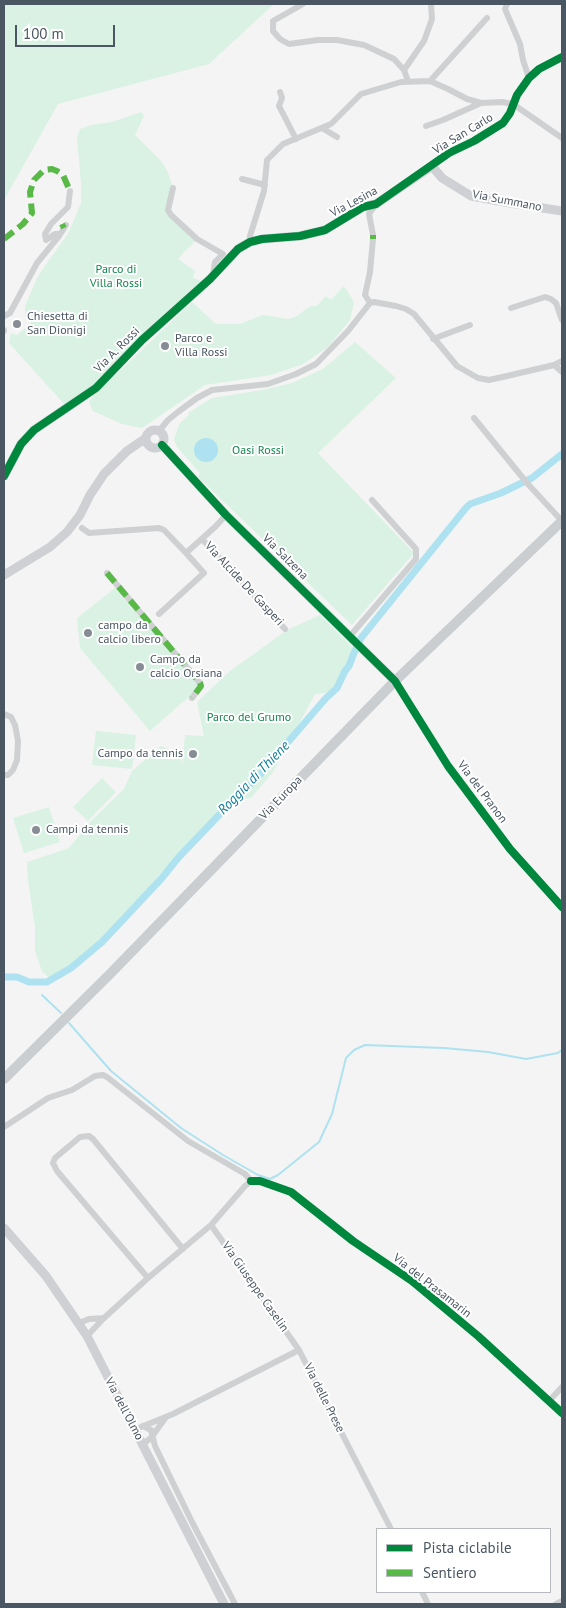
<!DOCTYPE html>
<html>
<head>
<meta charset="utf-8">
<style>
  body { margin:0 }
  #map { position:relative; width:566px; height:1608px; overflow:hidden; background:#f4f4f4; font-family:"PT Sans",sans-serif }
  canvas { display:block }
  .frame { position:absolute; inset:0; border:5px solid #4a5661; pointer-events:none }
  .legend { position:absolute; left:376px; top:1528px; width:175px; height:65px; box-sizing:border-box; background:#fff; border:1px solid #b7bbc0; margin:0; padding:6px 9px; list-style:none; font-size:15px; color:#4a5661 }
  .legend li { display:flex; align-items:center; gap:10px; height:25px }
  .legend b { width:25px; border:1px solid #b7bbc0 }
  .scale { position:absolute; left:15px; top:25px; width:100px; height:22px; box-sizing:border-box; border:2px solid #4a5661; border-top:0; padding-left:6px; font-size:15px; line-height:18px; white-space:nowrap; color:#4a5661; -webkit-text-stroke:4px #fff; paint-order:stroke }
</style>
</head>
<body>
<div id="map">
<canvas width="566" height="1608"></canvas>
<div class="frame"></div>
<ul class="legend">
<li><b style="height:6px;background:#00873e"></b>Pista ciclabile</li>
<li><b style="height:6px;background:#58b947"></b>Sentiero</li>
</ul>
<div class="scale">100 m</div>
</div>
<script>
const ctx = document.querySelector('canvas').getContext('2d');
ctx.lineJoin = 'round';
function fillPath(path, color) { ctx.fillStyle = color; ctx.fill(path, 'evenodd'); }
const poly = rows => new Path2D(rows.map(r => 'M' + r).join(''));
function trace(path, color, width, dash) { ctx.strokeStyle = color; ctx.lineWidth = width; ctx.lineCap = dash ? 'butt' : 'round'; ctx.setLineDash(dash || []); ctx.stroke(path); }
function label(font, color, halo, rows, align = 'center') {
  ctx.font = font + ' "PT Sans",sans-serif'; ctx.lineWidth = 4; ctx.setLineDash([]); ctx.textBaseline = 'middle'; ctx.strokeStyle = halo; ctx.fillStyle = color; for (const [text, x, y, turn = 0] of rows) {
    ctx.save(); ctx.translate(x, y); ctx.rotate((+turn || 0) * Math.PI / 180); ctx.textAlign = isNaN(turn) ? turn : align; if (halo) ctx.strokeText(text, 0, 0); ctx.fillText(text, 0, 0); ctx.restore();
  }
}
fillPath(poly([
  [4,4,274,4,209,64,58,104,4,200],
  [141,112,144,116,135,135,163,163,168,173,173,188,168,210,197,239,178,259,195,271,193,278,199,280,203,284,96,388,65,405,9,343,11,333,17,335,31,324,25,316,25,306,37,278,51,257,68,234,81,203,81,183,77,137,80,129,91,125,112,122],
  [344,286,354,302,350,320,328,347,303,364,271,375,205,385,142,428,122,424,93,411,89,402,99,388,125,366,192,302,216,324,240,324,263,315,288,319,295,317,311,306,317,306,326,296,331,300],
  [355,342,396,378,318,453,414,553,352,625,198,477,200,473,177,447,174,440,179,424,189,415,188,413,212,398,262,390,292,383,323,369],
  [115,588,201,686,150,731,80,648,77,618],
  [320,615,358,653,343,672,332,692,315,694,273,772,251,798,231,801,156,879,155,886,121,916,112,930,81,959,57,977,51,980,42,971,35,951,35,927,28,881,27,862,69,848,90,822,124,789,132,771,161,746,181,754,182,766,185,735,204,736,197,702,230,671,287,630],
  [96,731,136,735,132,769,92,765],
  [102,778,116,792,88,821,73,807],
  [49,807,60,842,24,853,13,818]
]), '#d9f2e3');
fillPath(poly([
  '194 450a12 12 0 1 1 24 0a12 12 0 1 1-24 0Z'
]), '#aee2f0');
trace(poly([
  [42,995,61,1013],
  [69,1023,111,1071,181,1128,223,1155,258,1175,270,1179,278,1175,319,1142,332,1114,346,1058,354,1050,365,1045,444,1048,488,1052,526,1059,558,1053,562,1050]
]), '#aee2f0', 2);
trace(poly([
  [4,977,17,977,29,982,47,982,71,968,102,942,162,878,178,858,219,815,258,777,326,698,337,688,345,671,349,666,354,653,361,638,465,509,470,504,501,493,532,478,562,454]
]), '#aee2f0', 7);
trace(poly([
  [303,4,273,21,273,31,280,39,289,44,318,40,337,40,364,45,394,59,404,70,408,81],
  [507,4,505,9,520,44,523,60,529,78],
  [404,70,424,41,432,19,431,4],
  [430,81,487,18],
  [280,92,282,98,279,106,296,139],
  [426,126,443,120,481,103],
  [322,128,337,137],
  [432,166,449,153,474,141,503,123,510,113,517,95,529,78,539,69,562,57],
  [242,179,265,185],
  [173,188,168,210,171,215,197,239,223,254,215,262,213,275],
  [373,235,369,214,376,204],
  [59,236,66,225],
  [250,242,250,236,264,191,267,160,283,144,331,124,361,94,401,82,430,81,448,89,467,99,481,103,502,102,513,104,562,138],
  [370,303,374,302,396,306,406,309,414,314,457,366,478,378,489,380,507,376,554,365,562,361],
  [370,303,365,295,370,272,373,239],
  [511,308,545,297,551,299,556,303,562,320],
  [4,316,10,313,37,263,59,236,58,234,55,234,46,240,45,234,51,224,68,207,70,191],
  [4,330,4,331],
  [433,339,470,325],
  [554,365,562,372],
  [474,418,527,483,562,521],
  [159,431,168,420,178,412,197,398,212,390,268,384,296,374,316,364,348,331,370,303],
  [82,528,89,533,159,528,164,530,186,553],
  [202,539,285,629],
  [107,573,200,683,201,686,192,698],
  [159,614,204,573,186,553,216,526,226,515],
  [350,636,416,559,416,549,372,500],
  [395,681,448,766,510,849,562,907],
  [4,714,11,717,15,725,18,741,17,760,13,770,8,775,4,775],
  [4,1127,48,1098,72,1090,95,1076,103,1075,107,1077,188,1141,245,1174,251,1181],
  [251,1181,260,1181,291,1192,353,1241,412,1281,478,1336,562,1413],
  [211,1225,299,1350,391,1529],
  [148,1278,57,1171,53,1163,55,1158,80,1137,89,1136,93,1139,183,1249],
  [79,1323,89,1319,104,1318],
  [87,1336,104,1318,148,1278,211,1225,245,1186,251,1181],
  [549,1401,562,1387],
  [143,1426,151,1430,155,1446,192,1522,235,1604],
  [141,1427,173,1414,299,1350],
  [143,1444,151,1438,166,1417],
  [422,1592,428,1604],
  [556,1604,562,1601]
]), '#ced0d2', 6);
trace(poly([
  '146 439a9 9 0 1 1 18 0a9 9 0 1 1-18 0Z',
  [162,445,226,515,395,681],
  [4,476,21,444,34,430,96,388,142,340,210,279,238,249,250,242,262,239,300,236,325,230,363,207,376,204,432,166,442,178,471,196,510,203,562,211],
  [4,575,50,547,67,532,80,515,90,495,104,474,127,451,146,438],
  [4,1228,46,1276,87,1336,224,1604]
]), '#ced0d4', 9);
trace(poly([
  [4,1079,109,975,395,681,562,521]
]), '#caced1', 10);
trace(poly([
  [62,224,64,228],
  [4,239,23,224,32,213,30,192,34,180,44,170,52,169,57,171,63,175,70,191],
  [373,239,373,235],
  [107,573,200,683,201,686,192,698]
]), '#58b947', 6, [12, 6]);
trace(poly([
  [162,445,226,515,395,681,448,766,510,849,562,907],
  [4,476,21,444,34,430,96,388,142,340,210,279,238,249,250,242,262,239,300,236,325,230,363,207,376,204,449,153,474,141,503,123,510,113,517,95,529,78,539,69,562,57],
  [251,1181,260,1181,291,1192,353,1241,412,1281,478,1336,562,1413]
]), '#00873e', 8);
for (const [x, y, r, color] of [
  [17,324,5,"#868d94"],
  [165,346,5,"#868d94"],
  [88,633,5,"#868d94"],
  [140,667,5,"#868d94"],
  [193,754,5,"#868d94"],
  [36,830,5,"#868d94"]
]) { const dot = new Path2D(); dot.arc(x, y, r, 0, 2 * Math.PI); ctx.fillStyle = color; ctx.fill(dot); trace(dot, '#fff', 2); }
label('12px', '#4a5661', '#fff', [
  ["Via San Carlo",463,134,-31],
  ["Via Summano",507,201,11],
  ["Via Lesina",354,202,-28],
  ["Via A. Rossi",117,350,-45],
  ["Via Salzena",285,557,45],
  ["Via Alcide De Gasperi",244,584,47],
  ["Via del Pranon",482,792,53],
  ["Via Europa",281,798,-46],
  ["Via del Prasamarin",432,1286,38],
  ["Via Giuseppe Caselin",255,1287,55],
  ["Via delle Prese",324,1398,63],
  ["Via dell'Olmo",124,1409,62]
]);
label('12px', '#17864f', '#fff', [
  ["Parco di",116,270],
  ["Villa Rossi",116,284],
  ["Oasi Rossi",258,451],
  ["Parco del Grumo",249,718]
]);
label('12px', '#4a5661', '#fff', [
  ["Chiesetta di",27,317],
  ["San Dionigi",27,331],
  ["Parco e",175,339],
  ["Villa Rossi",175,353],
  ["campo da",98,626],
  ["calcio libero",98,640],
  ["Campo da",150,660],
  ["calcio Orsiana",150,674],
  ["Campo da tennis",183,754,"right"],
  ["Campi da tennis",46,830]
], 'left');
label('italic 14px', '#0c7c9b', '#fff', [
  ["Roggia di Thiene",254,778,-46]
]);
</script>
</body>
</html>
